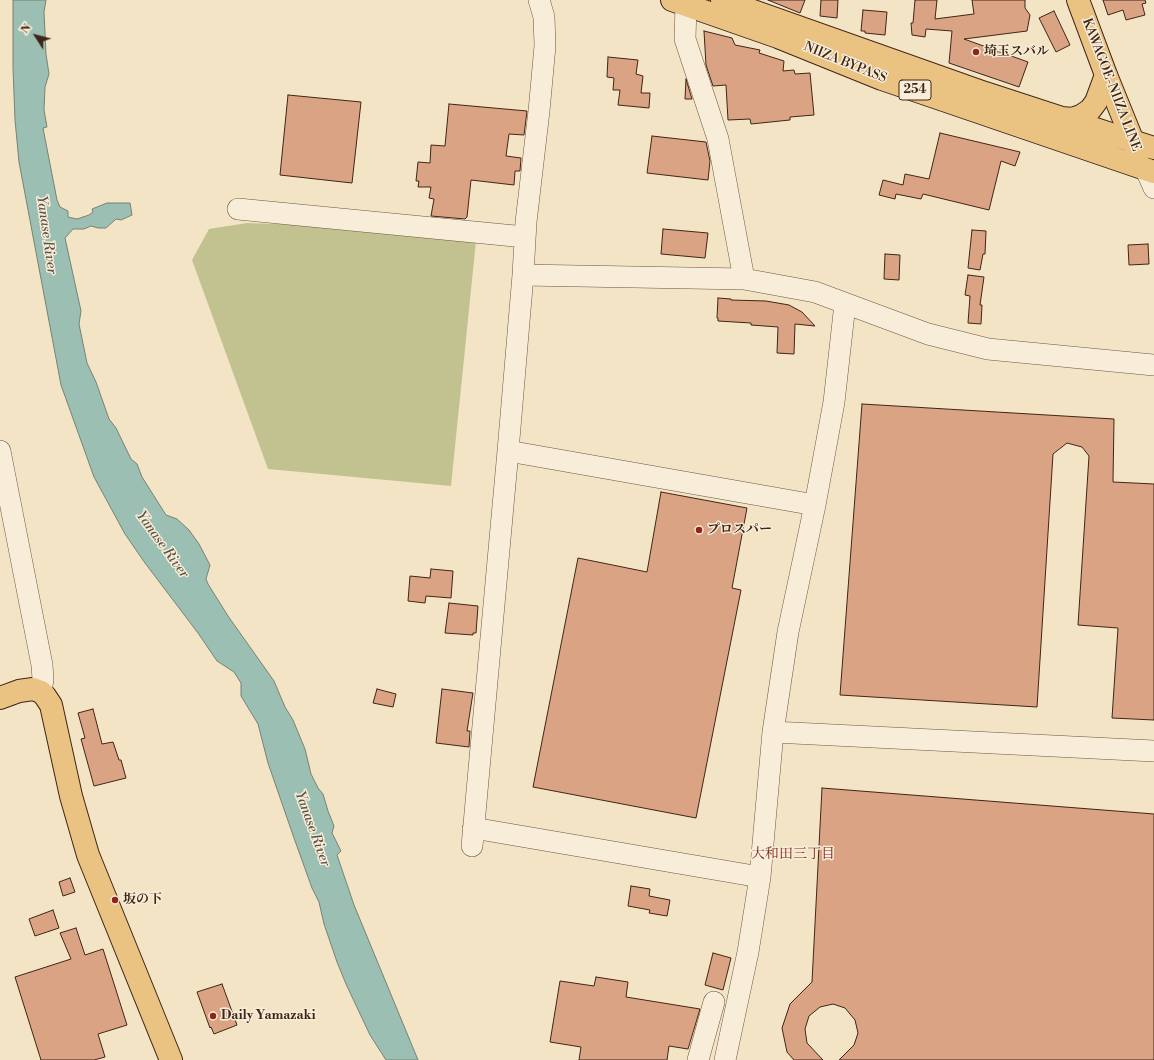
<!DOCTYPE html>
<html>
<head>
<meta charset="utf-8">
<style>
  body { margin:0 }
  #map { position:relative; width:1154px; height:1060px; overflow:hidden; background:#f3e4c5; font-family:"Libre Bodoni",serif }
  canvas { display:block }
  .north { position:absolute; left:16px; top:16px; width:40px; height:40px; -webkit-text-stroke:3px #f7edd9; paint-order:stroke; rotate:306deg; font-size:11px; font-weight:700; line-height:16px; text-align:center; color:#402516 }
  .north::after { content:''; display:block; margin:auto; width:14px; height:18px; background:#402516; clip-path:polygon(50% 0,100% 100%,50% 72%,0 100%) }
</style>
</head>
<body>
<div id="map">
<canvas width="1154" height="1060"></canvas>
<div class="north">N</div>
</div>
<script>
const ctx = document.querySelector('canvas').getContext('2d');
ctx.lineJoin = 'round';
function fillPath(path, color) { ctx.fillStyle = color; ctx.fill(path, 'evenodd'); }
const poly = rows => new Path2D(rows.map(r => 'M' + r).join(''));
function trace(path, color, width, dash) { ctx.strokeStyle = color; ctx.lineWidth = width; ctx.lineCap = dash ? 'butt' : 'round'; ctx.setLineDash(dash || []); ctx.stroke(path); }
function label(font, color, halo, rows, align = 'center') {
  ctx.font = font + ' "Libre Bodoni","Noto Serif JP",serif'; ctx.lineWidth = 3; ctx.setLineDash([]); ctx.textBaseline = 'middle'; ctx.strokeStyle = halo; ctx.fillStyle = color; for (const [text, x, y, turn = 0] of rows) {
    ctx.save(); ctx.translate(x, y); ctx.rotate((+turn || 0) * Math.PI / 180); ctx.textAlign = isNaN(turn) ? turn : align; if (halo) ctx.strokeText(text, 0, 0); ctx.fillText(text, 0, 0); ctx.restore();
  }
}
fillPath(poly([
  [247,223,310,225,476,241,451,486,268,469,192,260,209,229]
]), '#c2c290');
const water = poly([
  [13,0,46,0,44,12,46,54,49,74,45,87,44,110,47,127,43,128,57,200,60,207,68,211,68,217,77,219,89,215,93,212,92,209,107,203,130,203,132,215,121,220,116,219,106,228,98,228,91,226,84,229,73,229,65,238,81,311,79,324,87,363,96,382,109,419,116,428,131,459,137,464,142,477,166,515,177,519,189,530,199,544,210,565,206,579,208,584,228,616,274,681,285,707,293,720,305,749,311,774,318,788,323,794,328,811,334,826,332,833,341,851,337,855,354,905,418,1060,386,1060,370,1035,346,984,337,962,324,924,319,902,312,888,294,838,268,763,258,724,241,696,241,683,234,672,217,661,198,633,145,563,125,534,94,477,61,385,58,369,19,162,15,120,13,68,13,0]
]);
fillPath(water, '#9bbfb3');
trace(water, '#778174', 1);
const building = poly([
  [768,0,805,0,800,13,768,0],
  [821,0,838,0,837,18,820,16,821,0],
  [915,0,937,0,935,19,974,14,972,0,1025,0,1025,8,1030,15,1027,31,964,39,1028,62,1019,87,949,63,952,31,926,29,925,37,912,35,911,23,913,23,915,0],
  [1103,0,1145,0,1146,3,1142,4,1145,15,1126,20,1123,10,1108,15,1103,0],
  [863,10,887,12,885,35,865,33,865,31,861,31,863,10],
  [1054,11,1070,45,1056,52,1039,18,1054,11],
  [704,31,732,38,735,45,760,50,759,53,784,61,783,71,794,70,795,74,810,73,814,115,790,117,790,120,751,124,750,119,728,120,726,85,713,86,706,65,704,31],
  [608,57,638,60,636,74,643,76,641,93,650,93,649,108,618,105,620,90,613,90,614,78,607,77,608,57],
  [686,79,692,99,685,99,686,79],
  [288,95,361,102,352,183,280,175,288,95],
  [449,104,527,111,524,135,509,134,506,156,521,158,520,171,515,171,514,185,471,180,467,217,465,219,431,216,434,199,429,198,431,187,418,187,419,181,416,181,418,162,430,163,431,145,445,146,449,104],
  [940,133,1020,152,1015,166,1001,161,989,210,923,194,921,199,896,194,895,199,879,195,883,180,903,185,905,174,929,179,940,133],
  [652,136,706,142,710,161,708,180,647,173,652,136],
  [663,229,708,233,705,258,661,254,663,229],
  [972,230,986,231,985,254,983,254,980,270,968,268,972,230],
  [1148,244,1149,264,1129,265,1128,245,1148,244],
  [885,254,900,255,899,280,884,279,885,254],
  [968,275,984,277,980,305,982,305,981,324,968,323,970,296,965,295,968,275],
  [718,298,731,299,731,300,766,301,789,305,802,312,815,326,795,324,794,354,777,353,778,327,751,325,751,323,718,321,718,318,717,318,718,298],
  [862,404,1114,419,1113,482,1154,484,1154,720,1112,718,1118,628,1078,625,1089,456,1082,447,1067,443,1053,454,1037,707,840,695,862,404],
  [661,492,747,508,732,588,741,590,696,818,533,787,578,558,647,572,661,492],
  [431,569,453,571,451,598,426,596,425,603,408,601,410,576,430,578,431,569],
  [449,603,478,606,476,633,473,633,473,635,445,633,449,603],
  [377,689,396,694,393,707,373,703,377,689],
  [442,689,473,693,467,731,470,731,469,747,436,743,442,689],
  [93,709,102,744,113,742,119,760,121,760,126,778,94,786,81,739,85,738,78,713,93,709],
  [822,788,1154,814,1154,1060,839,1060,854,1045,858,1033,855,1020,845,1008,833,1004,820,1007,809,1016,805,1029,807,1043,823,1060,794,1060,787,1052,782,1028,790,1004,812,982,822,788],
  [70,878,75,892,63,896,59,882,70,878],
  [631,886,650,889,649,896,670,900,667,916,649,913,650,910,628,906,631,886],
  [53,910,59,928,35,936,29,919,53,910],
  [76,928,85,955,103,949,127,1025,98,1034,105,1057,94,1060,41,1060,15,977,71,959,60,933,76,928],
  [713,953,731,958,723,990,705,985,713,953],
  [596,977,628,982,626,997,700,1009,688,1049,669,1046,667,1060,579,1060,581,1047,550,1042,560,981,594,986,596,977],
  [222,984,237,1025,214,1034,211,1027,210,1028,197,992,222,984]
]);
fillPath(building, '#daa384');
trace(building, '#402516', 1);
const minor = poly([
  [686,5,685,39,718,139,744,279],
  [1146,170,1154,188],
  [238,209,525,237],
  [523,275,744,279,815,292,928,334,988,349,1154,365],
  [0,451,42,665,43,679,41,692],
  [508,451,815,505],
  [773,732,1154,751],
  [473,829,485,830,760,877],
  [472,846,508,451,523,275,526,222,539,111,545,46,544,17,539,0],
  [698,1060,714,1002],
  [725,1060,748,952,760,877,773,732,788,632,815,505,834,402,845,304]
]);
const major = poly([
  [1078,0,1106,75,1138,154],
  [0,698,19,691,33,689,41,692,45,696,51,705,71,796,88,855,171,1060]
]);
const highway = poly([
  [672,0,778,37,882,79,1154,172],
  [722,0,985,93,1154,148],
  [1062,118,1072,119,1081,116,1090,110,1096,102,1106,75]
]);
trace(minor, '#6d5542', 22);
trace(major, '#402516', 24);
trace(highway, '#402516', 24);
trace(minor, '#f7edd9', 21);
trace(major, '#eac282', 22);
trace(highway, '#eac282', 22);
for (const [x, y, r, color] of [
  [976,52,4,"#8f2418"],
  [699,530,4,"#8f2418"],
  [115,900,4,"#8f2418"],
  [213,1016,4,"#8f2418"]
]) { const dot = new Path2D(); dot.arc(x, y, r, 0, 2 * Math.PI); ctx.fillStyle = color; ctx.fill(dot); trace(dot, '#f7edd9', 1.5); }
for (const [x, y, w] of [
  [915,90,32]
]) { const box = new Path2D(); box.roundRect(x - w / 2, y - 10, w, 20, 3); ctx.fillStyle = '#f7edd9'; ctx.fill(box); trace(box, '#402516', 1); }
label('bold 12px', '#402516', null, [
  ["254",915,90]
]);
label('bold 13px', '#402516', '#f7edd9', [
  ["埼玉スバル",984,52],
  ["プロスパー",707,530],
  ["坂の下",123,900],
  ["Daily Yamazaki",221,1016]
], 'left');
label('13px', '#402516', '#f7edd9', [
  ["NIIZA BYPASS",845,63,22],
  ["KAWAGOE-NIIZA LINE",1111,85,69]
]);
label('italic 14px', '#5b5345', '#f7edd9', [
  ["Yanase River",46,235,82],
  ["Yanase River",162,545,54],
  ["Yanase River",312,829,70]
]);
label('14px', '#7a1f14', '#f7edd9', [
  ["大和田三丁目",793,855]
]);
</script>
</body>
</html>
